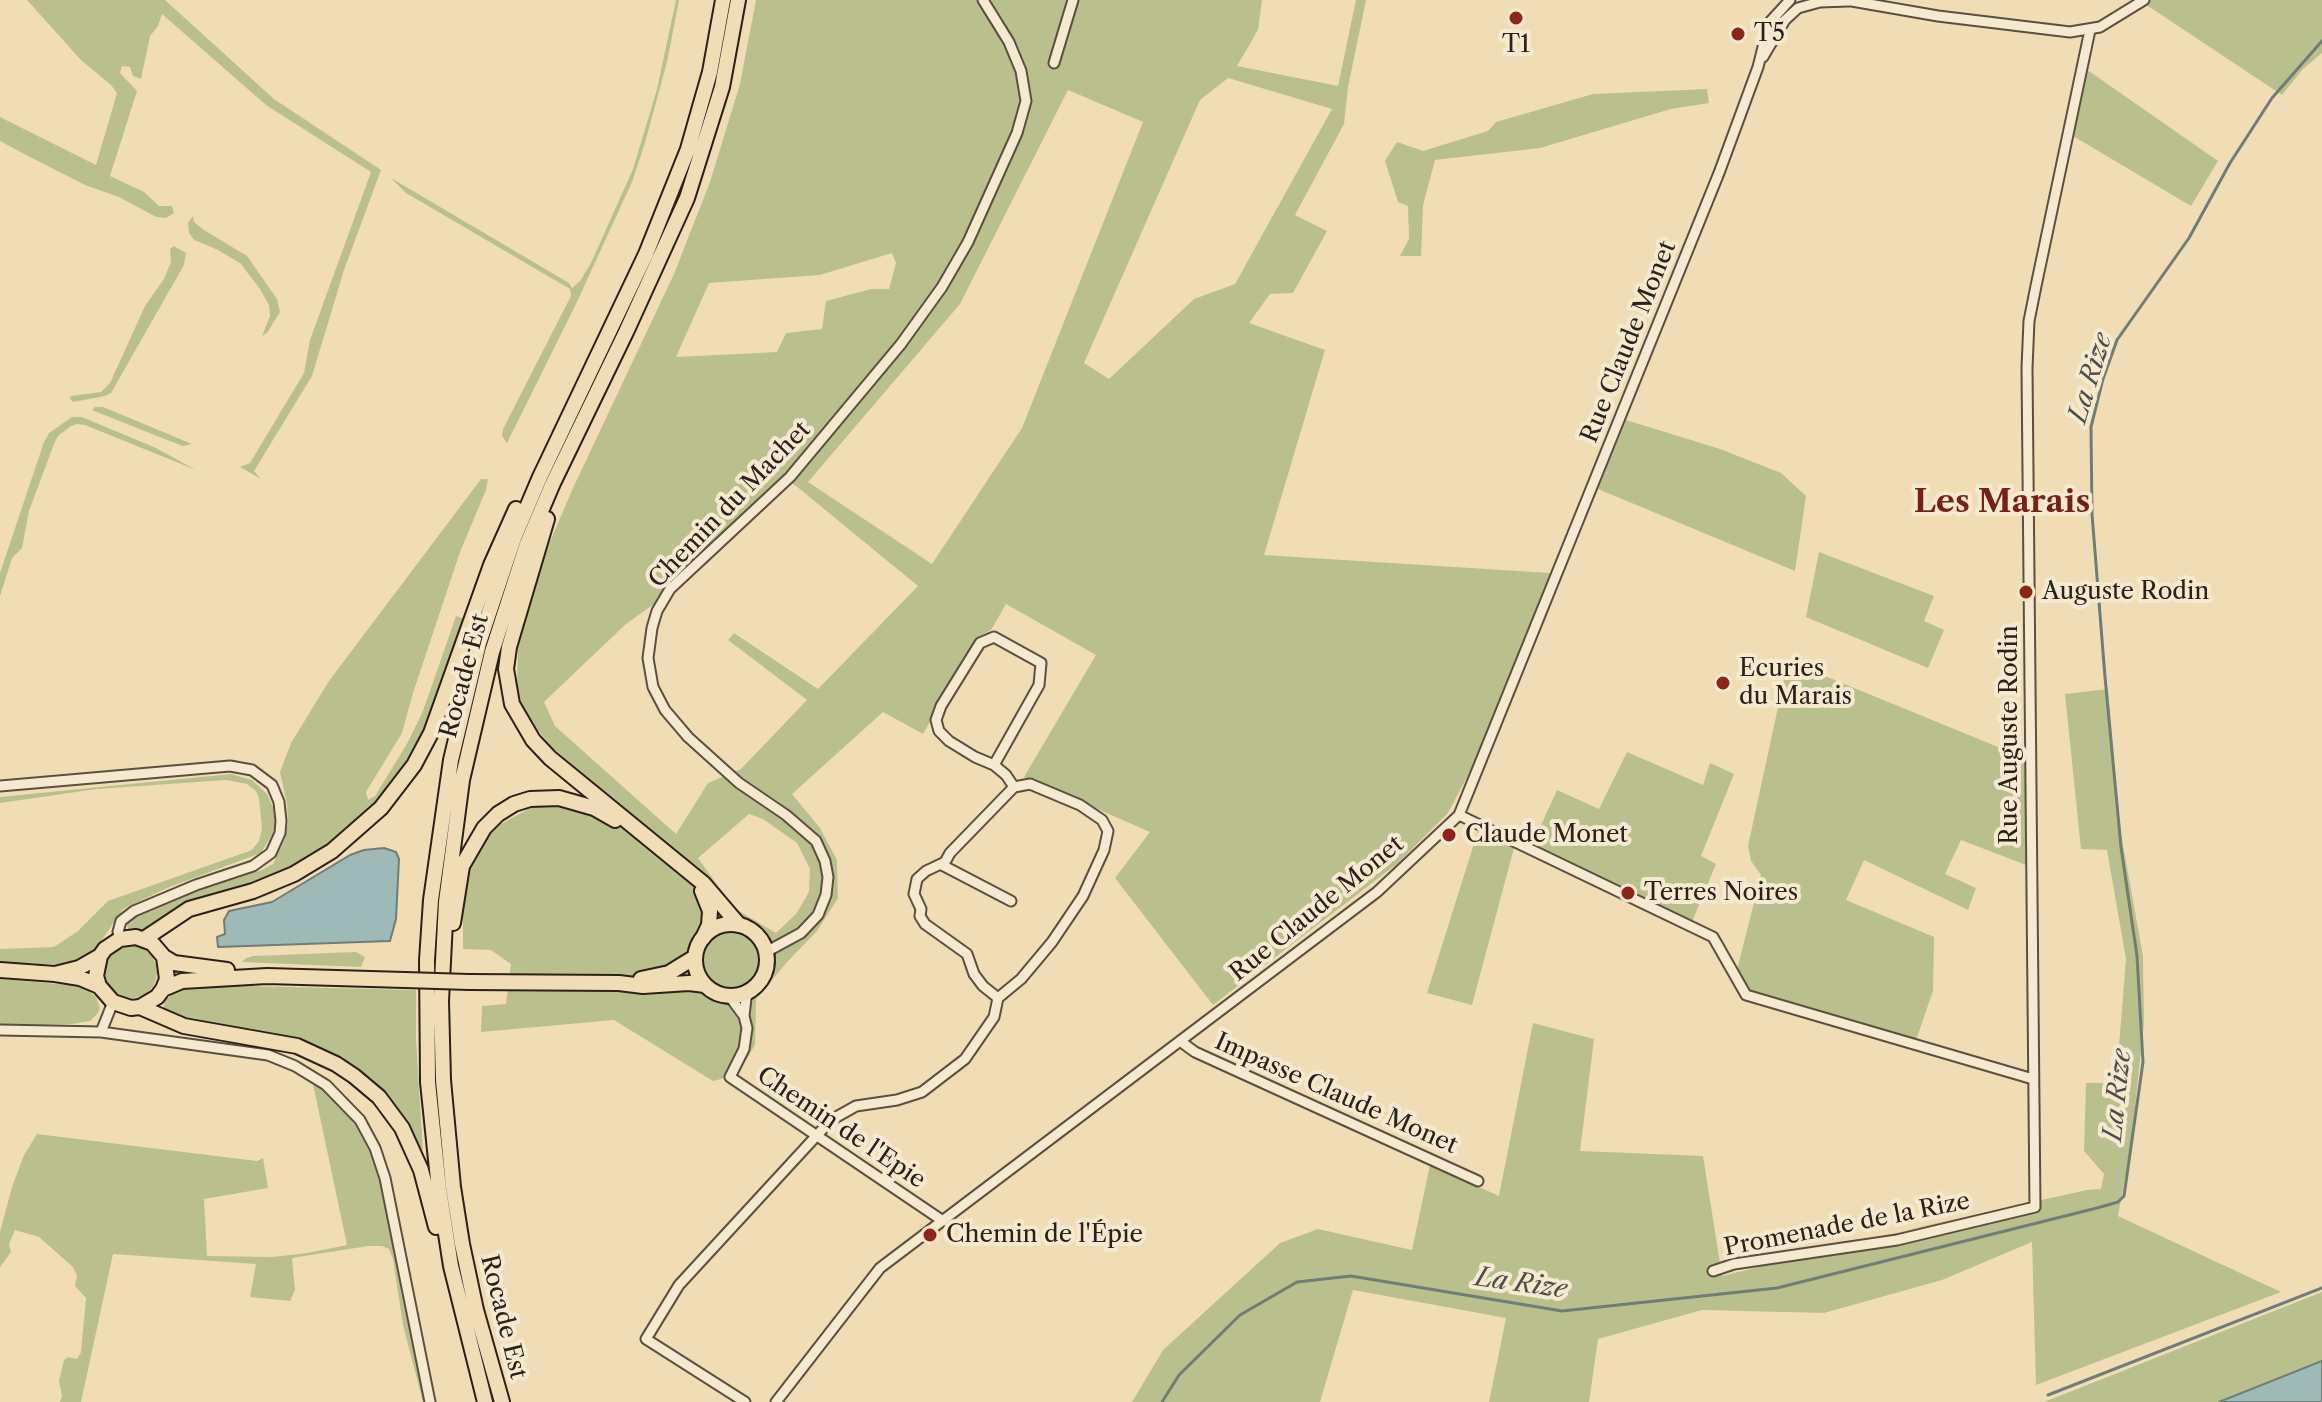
<!DOCTYPE html>
<html>
<head>
<meta charset="utf-8">
<style>
  body { margin:0 }
  canvas { display:block; background:#f0ddb6 }
</style>
</head>
<body>
<canvas width="2322" height="1402"></canvas>
<script>
const ctx = document.querySelector('canvas').getContext('2d');
ctx.lineJoin = 'round';
function fillPath(path, color) { ctx.fillStyle = color; ctx.fill(path, 'evenodd'); }
const poly = rows => new Path2D(rows.map(r => 'M' + r).join(''));
function trace(path, color, width, dash) { ctx.strokeStyle = color; ctx.lineWidth = width; ctx.lineCap = dash ? 'butt' : 'round'; ctx.setLineDash(dash || []); ctx.stroke(path); }
function label(font, color, halo, rows, align = 'center') {
  ctx.font = font + ' "Libre Caslon Text",serif'; ctx.lineWidth = 8; ctx.setLineDash([]); ctx.textBaseline = 'middle'; ctx.strokeStyle = halo; ctx.fillStyle = color; for (const [text, x, y, turn = 0] of rows) {
    ctx.save(); ctx.translate(x, y); ctx.rotate((+turn || 0) * Math.PI / 180); ctx.textAlign = isNaN(turn) ? turn : align; if (halo) ctx.strokeText(text, 0, 0); ctx.fillText(text, 0, 0); ctx.restore();
  }
}
fillPath(poly([
  [27,0,165,0,274,99,381,170,344,270,312,376,254,471,261,479,240,467,250,463,304,373,310,340,371,172,266,105,162,14,158,26,150,36,141,79,133,76,130,67,122,66,120,73,137,91,110,176,144,192,159,206,172,206,174,213,166,218,156,217,119,197,85,185,30,157,0,141,0,117,96,165,117,93,111,85,81,60],
  [676,0,679,0,678,6,667,62,645,143,632,182,576,304,507,443,502,436,503,429,571,296,570,289,406,193,391,178,569,283,572,288,580,281,591,263,633,169,657,89],
  [756,0,1262,0,1258,30,1237,66,1338,86,1356,0,1366,0,1348,87,1344,124,1295,215,1327,231,1293,293,1270,294,1249,323,1325,350,1264,555,1550,573,1476,760,1448,813,1398,863,1213,1005,1115,878,1150,832,1024,777,1096,655,1006,604,991,630,978,637,923,734,883,712,792,794,820,828,837,860,838,898,817,931,788,961,756,999,755,1045,737,1075,713,1081,614,1020,481,1032,482,1006,506,1004,511,964,491,950,463,949,463,895,476,849,499,825,532,807,568,807,592,815,609,796,553,748,532,723,520,702,517,682,518,648,540,565,573,488,674,274,710,182,740,84],
  [1228,78,1332,109,1235,284,1194,299,1109,379,1084,363,1200,100],
  [1068,90,1143,122,1022,428,932,564,808,482,960,304],
  [892,253,896,263,889,289,871,289,826,301,822,329,786,333,777,352,676,357,709,283,820,275],
  [790,481,918,586,818,689,734,633,728,640,807,700,741,769,708,783,676,834,555,726,544,702,626,624,682,584],
  [749,814,763,819,797,843,810,869,809,892,796,914,776,933,734,908,698,858],
  [2139,0,2322,0,2322,53,2303,69,2282,95],
  [2086,69,2218,161,2191,206,2073,136],
  [1707,89,1709,103,1671,109,1540,148,1435,160,1423,205,1421,256,1400,256,1409,239,1408,206,1398,202,1385,161,1397,142,1423,151,1488,131,1496,122,1593,94],
  [193,216,194,222,204,230,247,256,277,299,280,312,267,333,262,336,270,316,269,305,260,289,240,263,216,249,194,240,189,233,188,223],
  [174,246,186,253,184,265,111,393,105,396,73,402,70,399,71,396,101,392,110,383,145,306,164,279,171,262,170,249],
  [95,407,103,407,192,444,183,446,162,438,92,410],
  [72,417,82,417,156,448,196,470,85,425,77,424,71,426,58,436,54,444,29,511,22,548,12,558,0,596,0,573,44,442,49,433],
  [1626,420,1720,449,1781,473,1806,496,1795,571,1598,489],
  [481,479,488,479,486,490,460,552,413,693,402,733,366,792,368,800,375,796,408,742,423,711,456,616,465,619,438,698,419,741,380,799,339,838,302,862,266,879,177,907,145,931,129,931,127,925,131,919,184,896,262,870,273,864,285,839,288,823,287,804,280,772,291,743,329,681],
  [1819,552,1934,596,1924,621,1944,630,1928,668,1806,617],
  [1788,661,2025,758,2026,865,1961,840,1945,874,1976,888,1968,910,1864,860,1846,900,1934,937,1933,991,1915,1043,1756,996,1744,984,1737,970,1761,875,1751,861,1748,846],
  [2108,689,2119,823,2143,956,2144,1023,2131,1144,2118,1216,2281,1292,2036,1385,2032,1242,1942,1280,1824,1313,1702,1310,1598,1339,1589,1402,1489,1402,1506,1318,1353,1290,1320,1402,1132,1402,1163,1350,1280,1243,1318,1229,1412,1250,1430,1165,1499,1196,1533,1023,1594,1039,1580,1151,1703,1156,1722,1276,1933,1224,2087,1190,2101,1189,2104,1174,2084,1151,2086,1083,2116,1083,2126,959,2107,850,2081,849,2065,694],
  [1627,752,1703,785,1710,763,1734,774,1701,856,1716,864,1692,922,1532,845,1557,790,1599,809],
  [231,774,252,780,267,794,272,805,276,816,273,833,261,853,167,888,123,909,91,956,71,965,0,962,0,949,54,947,78,931,108,901,252,850,259,841,262,829,259,798,256,791,247,784,226,780,97,789,0,803,0,797],
  [1478,831,1514,848,1472,1005,1427,993],
  '105 972a26 26 0 1 1 52 0a26 26 0 1 1-52 0Z',
  [356,952,365,957,361,967,242,962,246,958,253,956],
  [0,979,82,986,96,997,100,1008,98,1013,90,1021,72,1024,0,1026],
  [207,985,416,990,416,1040,423,1150,419,1151,376,1085,352,1065,337,1056,295,1039,198,1023,178,1018,164,1011,164,1001,178,990,185,987],
  [313,1084,331,1095,350,1114,375,1157,384,1188,426,1402,423,1402,403,1325,393,1259,389,1249,382,1246,368,1246,292,1258,295,1290,290,1301,250,1297,256,1264,113,1254,81,1402,60,1402,62,1396,59,1381,64,1360,68,1357,77,1359,81,1352,86,1298,75,1286,77,1276,73,1267,39,1237,15,1230,9,1244,11,1252,0,1267,0,1232,12,1187,24,1155,37,1134,257,1161,263,1158,268,1188,204,1199,207,1256,272,1257,307,1253,347,1245],
  [2322,1292,2322,1361,2219,1402,2044,1402]
]), '#bac08d');
const water = poly([
  [384,848,396,852,399,859,396,919,390,941,218,947,217,937,225,934,224,920,229,911,272,902,350,855,364,850,384,848],
  [2322,1361,2322,1402,2219,1402,2322,1361]
]);
fillPath(water, '#9dbab7');
trace(water, '#707c77', 2);
trace(poly([
  [2048,1395,2322,1288],
  [1162,1402,1179,1375,1240,1315,1297,1282,1351,1276,1562,1311,1777,1288,2097,1208,2118,1202,2124,1196,2143,1062,2137,956,2121,847,2105,677,2092,514,2091,427,2103,379,2117,340,2189,238,2230,163,2272,98,2322,41]
]), '#707c77', 3);
const minor = poly([
  [1846,0,1938,16,2070,32,2100,27,2144,0],
  [1763,57,1785,20,1798,8,1820,2,1849,1],
  [1054,63,1073,0],
  [994,765,1039,685,1041,663,994,637,980,643,941,706,936,720,939,731,949,741,975,757,994,765,1006,775,1014,787],
  [0,786,230,766,252,770,272,785,279,802,281,821,280,833,271,853,253,866,196,885,134,911,121,921,118,932,120,939],
  [1459,815,1713,937,1746,995,2033,1079],
  [942,865,1011,901],
  [766,952,801,933,818,915,826,895,828,877,825,861,816,841,786,815,739,783,688,737,665,710,653,687,648,658,652,628,657,611,670,589,790,477,901,344,942,287,968,242,1017,133,1026,101,1021,71,1009,42,983,0],
  [750,991,746,998,744,1016,747,1028,744,1049,730,1077,943,1221],
  [730,997,744,1016],
  [113,1002,101,1032,268,1055,295,1066,326,1085,360,1120,375,1148,385,1178,430,1402],
  [0,1030,101,1032],
  [1180,1041,1195,1052,1478,1181],
  [1713,1271,1734,1264,1897,1240,2035,1207,2027,368,2029,321,2036,286,2090,30],
  [745,1402,646,1339,679,1285,831,1120,856,1106,897,1100,922,1092,965,1059,994,1017,998,998,983,986,974,974,967,954,925,924,920,916,921,909,914,894,917,879,926,871,945,862,950,853,1014,787,1030,784,1080,805,1102,820,1108,831,1104,850,1083,896,1052,942,1021,979,998,998],
  [776,1402,880,1268,1377,892,1459,815,1719,173,1758,67,1769,23,1790,0]
]);
const primary = poly([
  '695 960a36 36 0 1 1 72 0a36 36 0 1 1-72 0Z',
  [164,957,174,963,227,970],
  [0,970,55,974,80,978,99,986],
  [55,974,79,968,100,956,105,949,120,939,136,937,152,943,164,957,167,979,163,989,157,997,140,1007,131,1008,113,1002,99,986,96,976,100,956],
  [641,979,669,973,695,957],
  [469,982,619,983,643,986,689,983,705,985],
  [163,989,182,981,267,976,405,980]
]);
const trunk = poly([
  [547,519,509,647,506,669,512,704,533,740,550,758,704,884,739,925],
  [702,891,710,911,709,925,703,938],
  [453,923,462,866,484,828,498,814,514,804,530,799,559,798,594,808,615,820],
  [144,939,189,909,253,891,294,874,332,851,381,808,414,765,431,733,491,565,516,509],
  [140,1007,184,1026,297,1046,336,1064,354,1076,379,1097,402,1128,421,1170,436,1227],
  [485,1402,451,1266,439,1189,428,1082,427,960,431,900,451,760,479,643,514,538,540,477,646,254,688,149,710,72,723,0],
  [502,1402,476,1310,462,1244,453,1187,443,1080,441,1001,446,902,462,780,492,652,527,544,553,483,626,332,687,198,722,87,738,0]
]);
trace(minor, '#5d4f40', 13);
trace(primary, '#2c2018', 18);
trace(trunk, '#2c2018', 18);
trace(minor, '#f5e9d0', 9);
trace(primary, '#f0ddb6', 14);
trace(trunk, '#f0ddb6', 14);
const primaryBridge = poly([
  [405,980,469,982]
]);
trace(primaryBridge, '#2c2018', 18, []);
trace(primaryBridge, '#f0ddb6', 14);
for (const [x, y, r, color] of [
  [1516,18,8,"#8f2418"],
  [1738,34,8,"#8f2418"],
  [2026,592,8,"#8f2418"],
  [1723,683,8,"#8f2418"],
  [1449,835,8,"#8f2418"],
  [1628,893,8,"#8f2418"],
  [930,1235,8,"#8f2418"]
]) { const dot = new Path2D(); dot.arc(x, y, r, 0, 2 * Math.PI); ctx.fillStyle = color; ctx.fill(dot); trace(dot, '#f5e9d0', 3); }
label('24px', '#2c2018', '#f5e9d0', [
  ["T5",1754,34],
  ["T1",1516,45,"center"],
  ["Auguste Rodin",2042,592],
  ["Ecuries",1739,669],
  ["du Marais",1739,697],
  ["Claude Monet",1465,835],
  ["Terres Noires",1644,893],
  ["Chemin de l'Épie",946,1235]
], 'left');
label('24px', '#2c2018', '#f5e9d0', [
  ["Rue Claude Monet",1629,342,-68],
  ["Chemin du Machet",730,505,-46],
  ["Rocade Est",465,676,-75],
  ["Rue Auguste Rodin",2010,735,-90],
  ["Rue Claude Monet",1317,909,-39],
  ["Impasse Claude Monet",1336,1094,24],
  ["Chemin de l'Epie",841,1128,34],
  ["Promenade de la Rize",1847,1225,-11],
  ["Rocade Est",503,1317,76]
]);
label('italic 26px', '#4e4e48', '#f5e9d0', [
  ["La Rize",2091,378,-73],
  ["La Rize",2118,1095,-84],
  ["La Rize",1521,1284,8]
]);
label('bold 32px', '#7a1f14', '#f5e9d0', [
  ["Les Marais",2002,503]
]);
</script>
</body>
</html>
